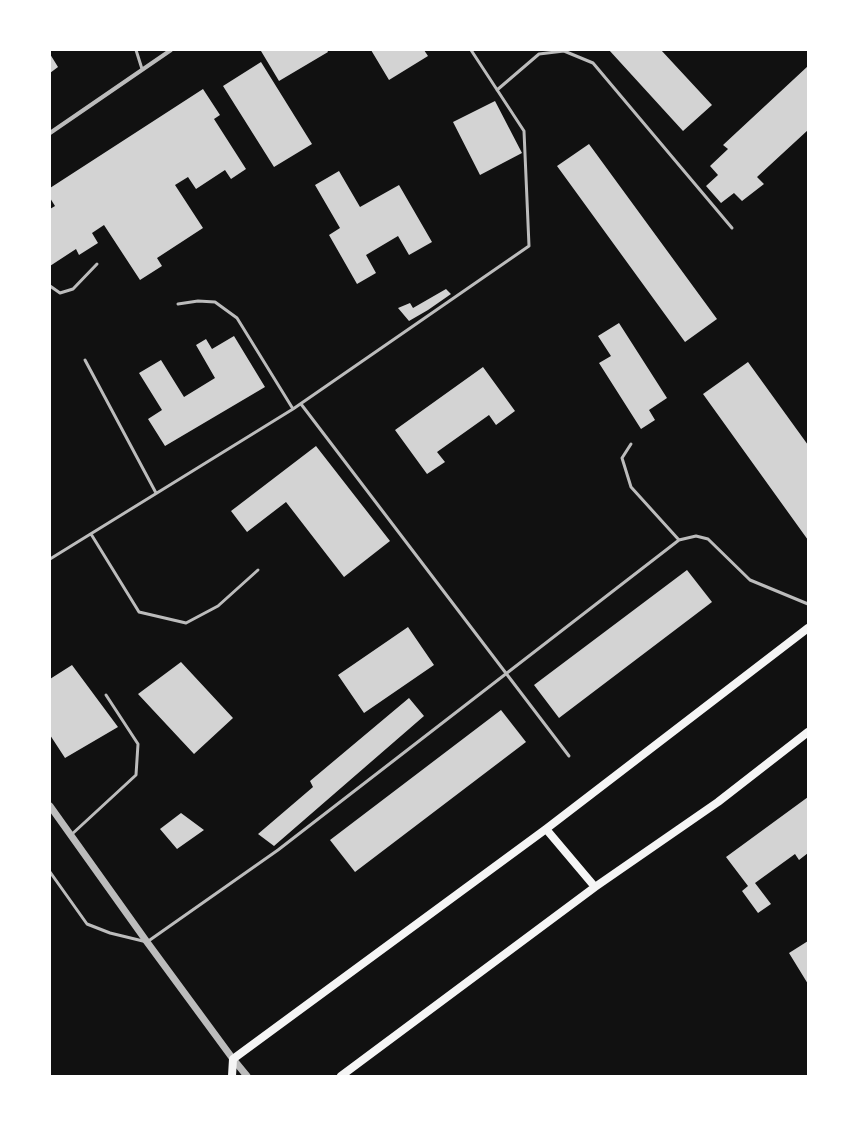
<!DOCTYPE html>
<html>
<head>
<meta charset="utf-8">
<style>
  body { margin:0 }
  #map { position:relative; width:858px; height:1126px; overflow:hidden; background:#111; font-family:Lato,sans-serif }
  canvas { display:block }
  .frame { position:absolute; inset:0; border:51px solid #fff; pointer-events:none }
</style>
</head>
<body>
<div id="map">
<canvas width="858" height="1126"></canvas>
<div class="frame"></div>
</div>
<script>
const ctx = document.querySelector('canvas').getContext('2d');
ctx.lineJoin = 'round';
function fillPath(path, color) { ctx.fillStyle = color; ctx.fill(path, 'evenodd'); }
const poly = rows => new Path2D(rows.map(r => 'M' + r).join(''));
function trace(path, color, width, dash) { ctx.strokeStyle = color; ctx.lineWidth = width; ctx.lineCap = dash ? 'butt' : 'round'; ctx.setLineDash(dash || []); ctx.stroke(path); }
fillPath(poly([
  [262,50,327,50,328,52,279,81,261,51],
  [371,50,424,50,428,56,389,80],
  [609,50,661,50,712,105,683,131],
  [50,54,58,67,50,73],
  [261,62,312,144,274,167,223,86],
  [808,66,808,130,757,177,764,184,742,201,734,193,721,203,706,186,718,175,710,166,728,149,723,145],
  [203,89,220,115,214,119,246,169,231,179,225,170,196,189,188,177,175,185,203,228,157,258,162,266,140,280,104,225,92,233,98,243,79,255,76,249,50,266,50,209,55,206,50,198,50,188],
  [495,101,522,153,480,175,453,122],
  [589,144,717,319,685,342,557,166],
  [339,171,360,207,399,185,432,242,409,255,398,236,366,255,376,273,357,284,329,235,340,228,315,185],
  [446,289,451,294,428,310,409,321,398,308,410,303,413,308],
  [619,323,667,398,649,410,655,420,641,429,599,363,611,356,598,336],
  [234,336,265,387,165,446,148,419,162,410,139,373,161,360,184,397,215,378,196,345,206,339,212,349],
  [748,362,808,445,808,540,703,394],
  [483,367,515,411,496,425,489,415,437,452,445,462,427,474,395,430],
  [316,446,390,541,344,577,286,502,247,532,231,511],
  [687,570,712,602,559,718,534,685],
  [408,627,434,665,364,713,338,675],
  [181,662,233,718,194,754,138,694],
  [72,665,118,727,65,758,50,735,50,679],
  [409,698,424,716,274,846,258,834,313,787,310,781],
  [501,710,526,742,355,872,330,840],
  [808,797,808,853,799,860,795,854,755,883,771,904,758,913,742,891,748,886,726,857],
  [181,813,204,830,177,849,160,829],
  [808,941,808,984,789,953]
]), '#d3d3d3');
trace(poly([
  [136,50,142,69],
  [497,90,539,54,564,51,593,63,732,228],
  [50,286,60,293,73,289,97,264],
  [178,304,198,301,215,302,237,318,293,409],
  [85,360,156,493],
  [301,404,569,756],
  [631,444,622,458,631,487,679,540],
  [91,534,139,612,186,623,218,606,258,570],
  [50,559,293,409,529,246,524,131,471,50],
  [71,835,136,775,138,744,106,695],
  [50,872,87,924,110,933,147,942,278,850,679,540,696,536,708,539,750,580,808,604]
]), '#bcbcbc', 3);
trace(poly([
  [50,133,171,50]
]), '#bcbcbc', 4);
trace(poly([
  [50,806,147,942,233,1059,247,1076]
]), '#bcbcbc', 7);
trace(poly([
  [546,829,595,887],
  [232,1076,233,1059,546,829,808,628],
  [341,1076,595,887,718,802,808,732]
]), '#f5f5f5', 8);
</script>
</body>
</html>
